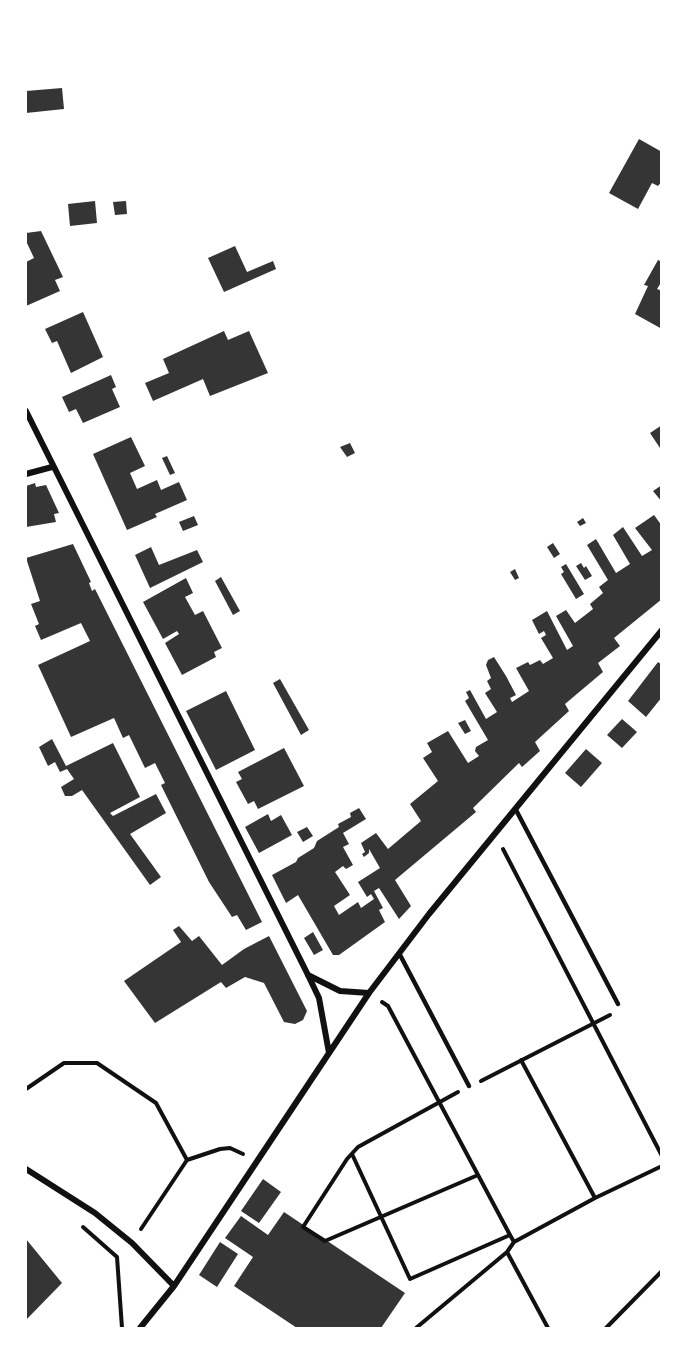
<!DOCTYPE html>
<html>
<head>
<meta charset="utf-8">
<style>
  body { margin:0 }
  #map { position:relative; width:687px; height:1354px; overflow:hidden; background:#fff; font-family:"Archivo Narrow",sans-serif }
  canvas { display:block }
  .frame { position:absolute; inset:0; border:27px solid #fff; pointer-events:none }
</style>
</head>
<body>
<div id="map">
<canvas width="687" height="1354"></canvas>
<div class="frame"></div>
</div>
<script>
const ctx = document.querySelector('canvas').getContext('2d');
ctx.lineJoin = 'round';
function fillPath(path, color) { ctx.fillStyle = color; ctx.fill(path, 'evenodd'); }
const poly = rows => new Path2D(rows.map(r => 'M' + r).join(''));
function trace(path, color, width, dash) { ctx.strokeStyle = color; ctx.lineWidth = width; ctx.lineCap = dash ? 'butt' : 'round'; ctx.setLineDash(dash || []); ctx.stroke(path); }
fillPath(poly([
  [62,88,64,109,26,113,26,91],
  [639,139,662,152,662,181,658,186,652,183,638,209,609,193],
  [95,201,97,223,70,226,68,204],
  [126,201,127,214,115,215,113,202],
  [41,231,63,277,55,280,60,291,26,306,26,262,34,258,26,241,26,233],
  [235,246,247,272,273,261,276,269,224,292,208,258],
  [658,260,662,262,662,281,657,289,662,291,662,329,635,314,648,286,644,285],
  [83,312,103,357,71,373,57,341,52,343,45,329],
  [224,331,228,340,249,331,268,373,210,396,203,379,153,401,145,383,169,373,163,359],
  [111,375,116,387,112,389,120,407,83,423,76,409,69,412,62,397],
  [662,425,662,451,650,433],
  [131,437,145,466,130,473,137,489,157,480,161,490,179,482,187,500,155,514,157,517,127,530,93,454],
  [350,443,355,453,347,457,340,447],
  [167,456,175,473,170,475,162,458],
  [35,483,36,487,46,485,59,513,54,514,56,522,26,527,26,486],
  [662,485,662,502,653,491],
  [654,515,662,526,662,599,614,638,620,646,598,663,603,672,565,704,569,711,535,742,540,751,522,767,519,763,473,808,476,812,395,880,411,906,399,919,379,888,374,891,383,908,379,910,385,922,339,955,333,955,298,895,286,903,272,875,296,862,298,858,314,848,317,841,339,827,338,824,351,817,350,813,359,808,366,819,343,833,349,844,343,847,353,865,346,869,343,866,335,872,350,895,334,906,339,915,358,902,361,908,374,899,371,894,367,897,358,882,380,868,369,849,369,853,364,857,362,854,365,852,361,843,376,833,388,849,421,821,410,804,438,781,423,758,432,752,427,743,448,731,468,763,479,756,475,751,476,747,488,740,465,701,469,698,466,692,470,690,486,719,497,712,485,693,491,689,487,681,491,678,486,665,488,660,494,657,506,676,516,695,510,698,512,702,529,691,516,668,528,662,530,665,540,660,543,664,553,658,541,638,546,635,544,631,539,634,532,620,547,611,567,650,573,646,556,616,566,610,575,623,593,609,590,604,603,593,599,587,608,580,587,545,596,539,616,573,630,564,613,535,623,527,642,556,652,550,635,528],
  [194,516,198,525,183,531,179,522],
  [583,518,586,523,580,526,577,522],
  [553,543,560,554,554,558,547,547],
  [73,544,91,582,89,583,92,591,95,589,262,922,246,930,237,915,232,917,209,882,161,785,165,783,155,763,145,768,129,735,123,738,114,718,71,737,38,665,90,641,81,623,41,640,35,626,39,624,31,604,40,601,26,558],
  [151,547,159,565,197,550,203,562,150,588,135,555],
  [581,563,584,568,586,566,592,576,585,580,576,566],
  [566,564,584,594,576,599,561,574,564,572,561,567],
  [515,569,519,578,515,580,510,572],
  [221,577,240,611,233,615,215,581],
  [186,578,193,593,185,597,195,615,203,611,222,648,214,652,216,657,182,675,165,643,179,634,177,631,163,639,143,602],
  [658,662,662,665,662,697,646,717,628,701],
  [280,679,309,730,301,735,273,683],
  [226,691,255,750,216,770,186,711],
  [622,719,637,732,622,748,607,735],
  [465,720,471,731,465,734,458,723],
  [52,739,66,766,113,743,140,797,110,813,113,816,156,794,166,813,130,834,161,877,150,885,82,790,72,796,65,796,61,787,74,779,67,769,60,772,55,762,48,766,39,747],
  [284,748,304,786,258,809,254,801,248,804,236,782,242,779,238,772],
  [586,749,602,763,581,787,565,773],
  [268,814,271,821,281,815,292,835,259,853,245,827],
  [307,827,313,836,303,842,297,832],
  [179,926,192,941,199,936,222,965,244,949,269,936,307,1011,303,1020,295,1024,284,1022,264,983,245,977,226,988,221,982,155,1023,124,981,181,942,173,930],
  [313,932,323,950,314,955,304,938],
  [263,1179,281,1192,259,1223,241,1211],
  [284,1212,405,1293,381,1328,297,1328,234,1286,253,1257,225,1238,241,1216,268,1235],
  [26,1239,62,1283,26,1320,27,1280],
  [220,1242,238,1254,217,1287,199,1275]
]), '#353535');
trace(poly([
  [503,849,662,1156],
  [382,1002,388,1006,510,1235],
  [521,1060,595,1198],
  [481,1081,610,1015],
  [26,1089,64,1063,97,1063,156,1103,187,1160,220,1149,230,1148,243,1154],
  [458,1092,358,1147,347,1159,303,1227,325,1241,478,1175],
  [352,1154,410,1279,510,1235,514,1242,595,1198,662,1166],
  [83,1227,117,1257,122,1328],
  [141,1229,187,1160],
  [507,1252,548,1328],
  [416,1328,507,1252,514,1242],
  [606,1328,662,1271]
]), '#111', 4);
trace(poly([
  [516,810,618,1004],
  [399,953,469,1086]
]), '#111', 4.5);
trace(poly([
  [26,411,308,975,319,998,329,1053],
  [26,474,52,467],
  [308,975,340,991,369,993],
  [26,1169,95,1213,132,1243,174,1286],
  [140,1328,174,1286,369,993,429,914,662,630]
]), '#111', 6);
</script>
</body>
</html>
